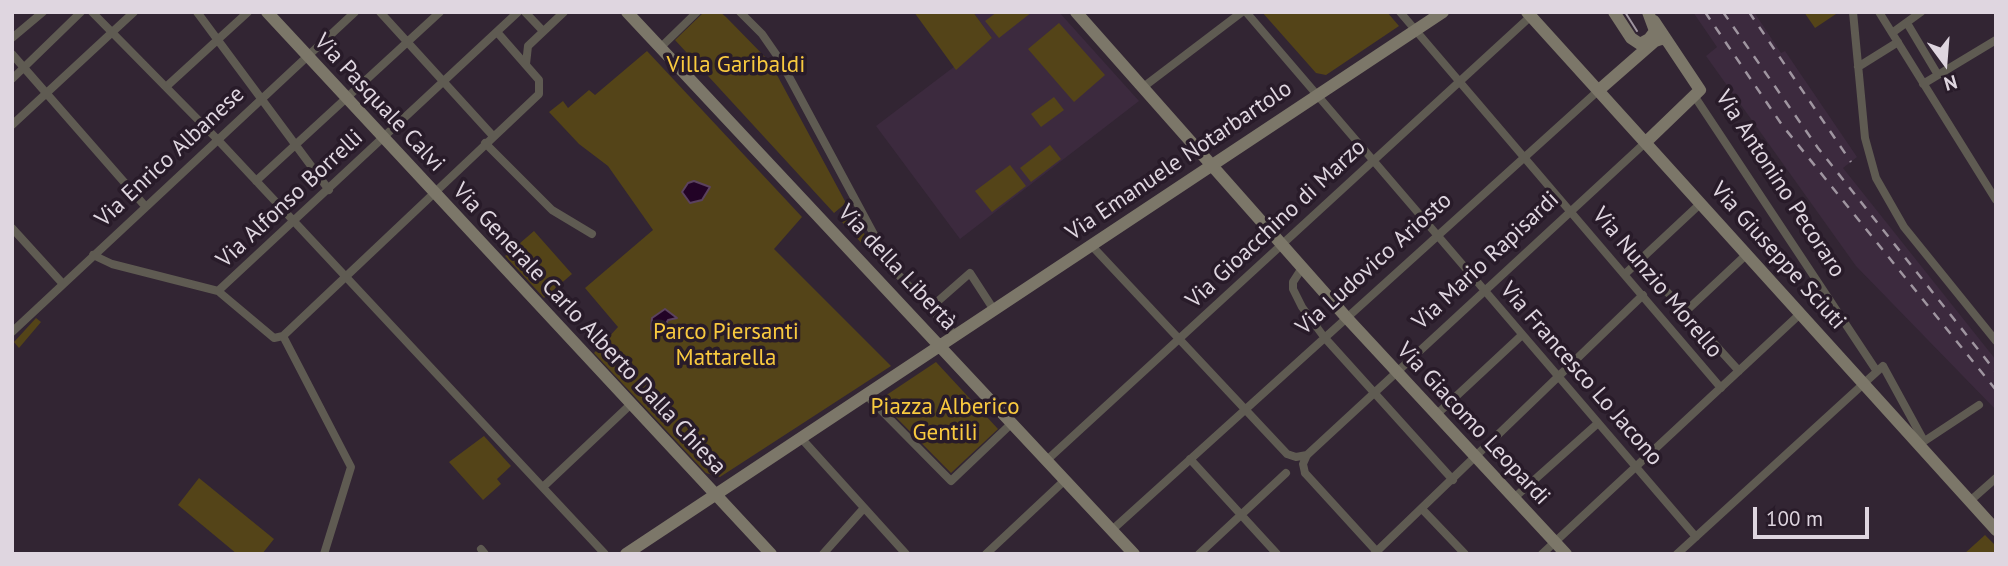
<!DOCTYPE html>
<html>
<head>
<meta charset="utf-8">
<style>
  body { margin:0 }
  #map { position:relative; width:2008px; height:566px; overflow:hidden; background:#322533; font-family:"PT Sans",sans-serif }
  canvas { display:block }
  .frame { position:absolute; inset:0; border:14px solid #dfd6e0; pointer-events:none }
  .north { position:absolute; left:1910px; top:28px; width:70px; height:70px; -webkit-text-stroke:5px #281b29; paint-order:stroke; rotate:164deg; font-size:19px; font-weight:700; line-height:28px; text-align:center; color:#dfd6e0 }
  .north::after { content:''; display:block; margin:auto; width:24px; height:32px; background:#dfd6e0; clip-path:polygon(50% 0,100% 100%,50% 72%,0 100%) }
  .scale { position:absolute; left:1753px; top:507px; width:116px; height:32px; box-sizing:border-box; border:4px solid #dfd6e0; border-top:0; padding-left:9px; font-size:21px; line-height:24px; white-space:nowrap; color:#dfd6e0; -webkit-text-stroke:5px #281b29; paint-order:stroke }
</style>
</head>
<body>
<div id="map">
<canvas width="2008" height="566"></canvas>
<div class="frame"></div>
<div class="north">N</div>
<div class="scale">100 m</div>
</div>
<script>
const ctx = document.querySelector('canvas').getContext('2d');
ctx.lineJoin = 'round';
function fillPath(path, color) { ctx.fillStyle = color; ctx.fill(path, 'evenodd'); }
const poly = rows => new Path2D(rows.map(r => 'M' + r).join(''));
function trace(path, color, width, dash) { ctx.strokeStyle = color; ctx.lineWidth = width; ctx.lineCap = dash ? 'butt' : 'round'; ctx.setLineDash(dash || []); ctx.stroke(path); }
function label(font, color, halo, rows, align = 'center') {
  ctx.font = font + ' "PT Sans",sans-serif'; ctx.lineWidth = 7; ctx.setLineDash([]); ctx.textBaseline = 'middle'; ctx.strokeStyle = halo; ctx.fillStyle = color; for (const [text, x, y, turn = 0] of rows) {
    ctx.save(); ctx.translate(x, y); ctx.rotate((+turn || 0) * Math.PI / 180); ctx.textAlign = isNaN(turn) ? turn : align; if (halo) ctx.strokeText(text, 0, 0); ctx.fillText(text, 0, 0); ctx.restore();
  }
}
fillPath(poly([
  [973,12,1059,12,1139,101,960,239,876,126,992,38],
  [1693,12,1754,12,1781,53,1785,51,1857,157,1843,168,1996,360,1996,410,1856,266,1706,56,1717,47]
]), '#3c2a3e');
fillPath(poly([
  [704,12,720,12,726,17,770,62,846,203,834,213,675,40],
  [914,12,973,12,992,38,956,70],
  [997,12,1032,12,999,38,985,21],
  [1262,12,1387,12,1399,26,1326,75,1316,73],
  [1804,12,1839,12,1815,28],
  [1059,23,1105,75,1074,102,1028,49],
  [647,51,802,217,774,249,891,366,720,477,706,473,594,353,618,327,585,288,653,230,608,166,579,144,549,112,563,101,568,108,589,90,595,95],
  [1054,97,1064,110,1041,127,1031,114],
  [1050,145,1061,159,1031,182,1020,168],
  [1010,165,1026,186,992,212,975,191],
  [852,214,881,261,880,263,842,222],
  [534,231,572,274,544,298,505,256],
  [36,318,41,322,19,348,14,342],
  [936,362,998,429,951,473,879,400],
  [484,436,511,466,497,479,501,484,483,500,449,462],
  [199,478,274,539,262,554,237,554,178,505],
  [1985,535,1996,546,1996,554,1964,554]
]), '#544418');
const water = poly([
  [694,181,710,187,702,200,690,203,682,192,688,183,694,181],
  [665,309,677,318,668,320,662,331,655,333,651,329,652,318,665,309]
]);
fillPath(water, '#220326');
trace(water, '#5b425e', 2);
trace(poly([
  [92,12,217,139,605,554],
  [197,12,329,190],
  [380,12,493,136],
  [525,12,543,31],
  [740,12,762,34,780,60,892,268,955,335],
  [1246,12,1696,537],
  [1400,12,1721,388],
  [1853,12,1865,138,1876,178,1904,227,1996,341],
  [1879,12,1996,200],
  [1907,23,1938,75],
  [1892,33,1921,12],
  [12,38,43,12],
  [661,47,697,12],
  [12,54,145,206],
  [526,64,528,46,564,12],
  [1858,67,1898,42],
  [12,79,81,12],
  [1923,84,1996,40],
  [167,86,248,12],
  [1142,88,1242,12],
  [1695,97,1876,370],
  [12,125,134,12],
  [485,143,552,210,592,234],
  [256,181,440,12],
  [12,228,63,284],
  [1091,245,1287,454,1296,457,1307,455],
  [93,255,112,264,218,291,274,338,283,336],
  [1639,261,1739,371],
  [1302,268,1293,282,1293,289,1302,307,1324,337,1453,480],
  [1625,274,1701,203],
  [218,291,518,12],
  [929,309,970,273,994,310],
  [1685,312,1747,254],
  [12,332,355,12],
  [283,336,539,94,539,80,497,32],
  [283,336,351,467,324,554],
  [866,395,951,481,1012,423],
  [1436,415,1522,335],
  [801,438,906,554],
  [1920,444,1979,405],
  [1190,459,1277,554],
  [1047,460,1531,16],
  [1305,473,1303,464,1307,455,1646,142],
  [1305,473,1379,554],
  [543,487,630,405],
  [1514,498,1597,424],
  [1970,501,1996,478],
  [1422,509,1465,554],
  [1112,530,1599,90],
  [481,549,485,554],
  [823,554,864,508],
  [986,554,1065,480],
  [1199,554,1286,473],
  [1374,554,1643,295],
  [1542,554,1801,313],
  [1677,554,1883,366,1924,441]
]), '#5f5b52', 8);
trace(poly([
  [267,12,771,554],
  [627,12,1134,554],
  [1076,12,1346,317,1566,554],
  [1527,12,1996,530],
  [1614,12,1631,38,1640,44,1649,39,1655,31,1648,12],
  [1599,90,1655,41,1664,38,1668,42],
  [1646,142,1700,90,1654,21],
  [626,554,1443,12]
]), '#7c7769', 12);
trace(poly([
  [1625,12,1637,31]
]), '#9f95a0', 2);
trace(poly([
  [1705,12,1782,125,1996,390],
  [1723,12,1818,148,1996,372],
  [1749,12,1851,162]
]), '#9f95a0', 2.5, [9, 9]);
label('23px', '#f9ca3f', '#281b29', [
  ["Villa Garibaldi",736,65],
  ["Parco Piersanti",726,332],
  ["Mattarella",726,358],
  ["Piazza Alberico",945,407],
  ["Gentili",945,433]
]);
label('23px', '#dfd6e0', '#281b29', [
  ["Via Pasquale Calvi",379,103,47],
  ["Via Enrico Albanese",170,157,-43],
  ["Via Emanuele Notarbartolo",1179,161,-34],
  ["Via Antonino Pecoraro",1780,184,57],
  ["Via Alfonso Borrelli",290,199,-43],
  ["Via Gioacchino di Marzo",1276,224,-43],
  ["Via Giuseppe Sciuti",1778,256,48],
  ["Via Mario Rapisardi",1486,261,-43],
  ["Via Ludovico Ariosto",1374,264,-42],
  ["Via della Libertà",897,268,47],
  ["Via Nunzio Morello",1657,283,50],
  ["Via Generale Carlo Alberto Dalla Chiesa",589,329,47],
  ["Via Francesco Lo Jacono",1581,374,49],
  ["Via Giacomo Leopardi",1473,424,47]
]);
</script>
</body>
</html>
